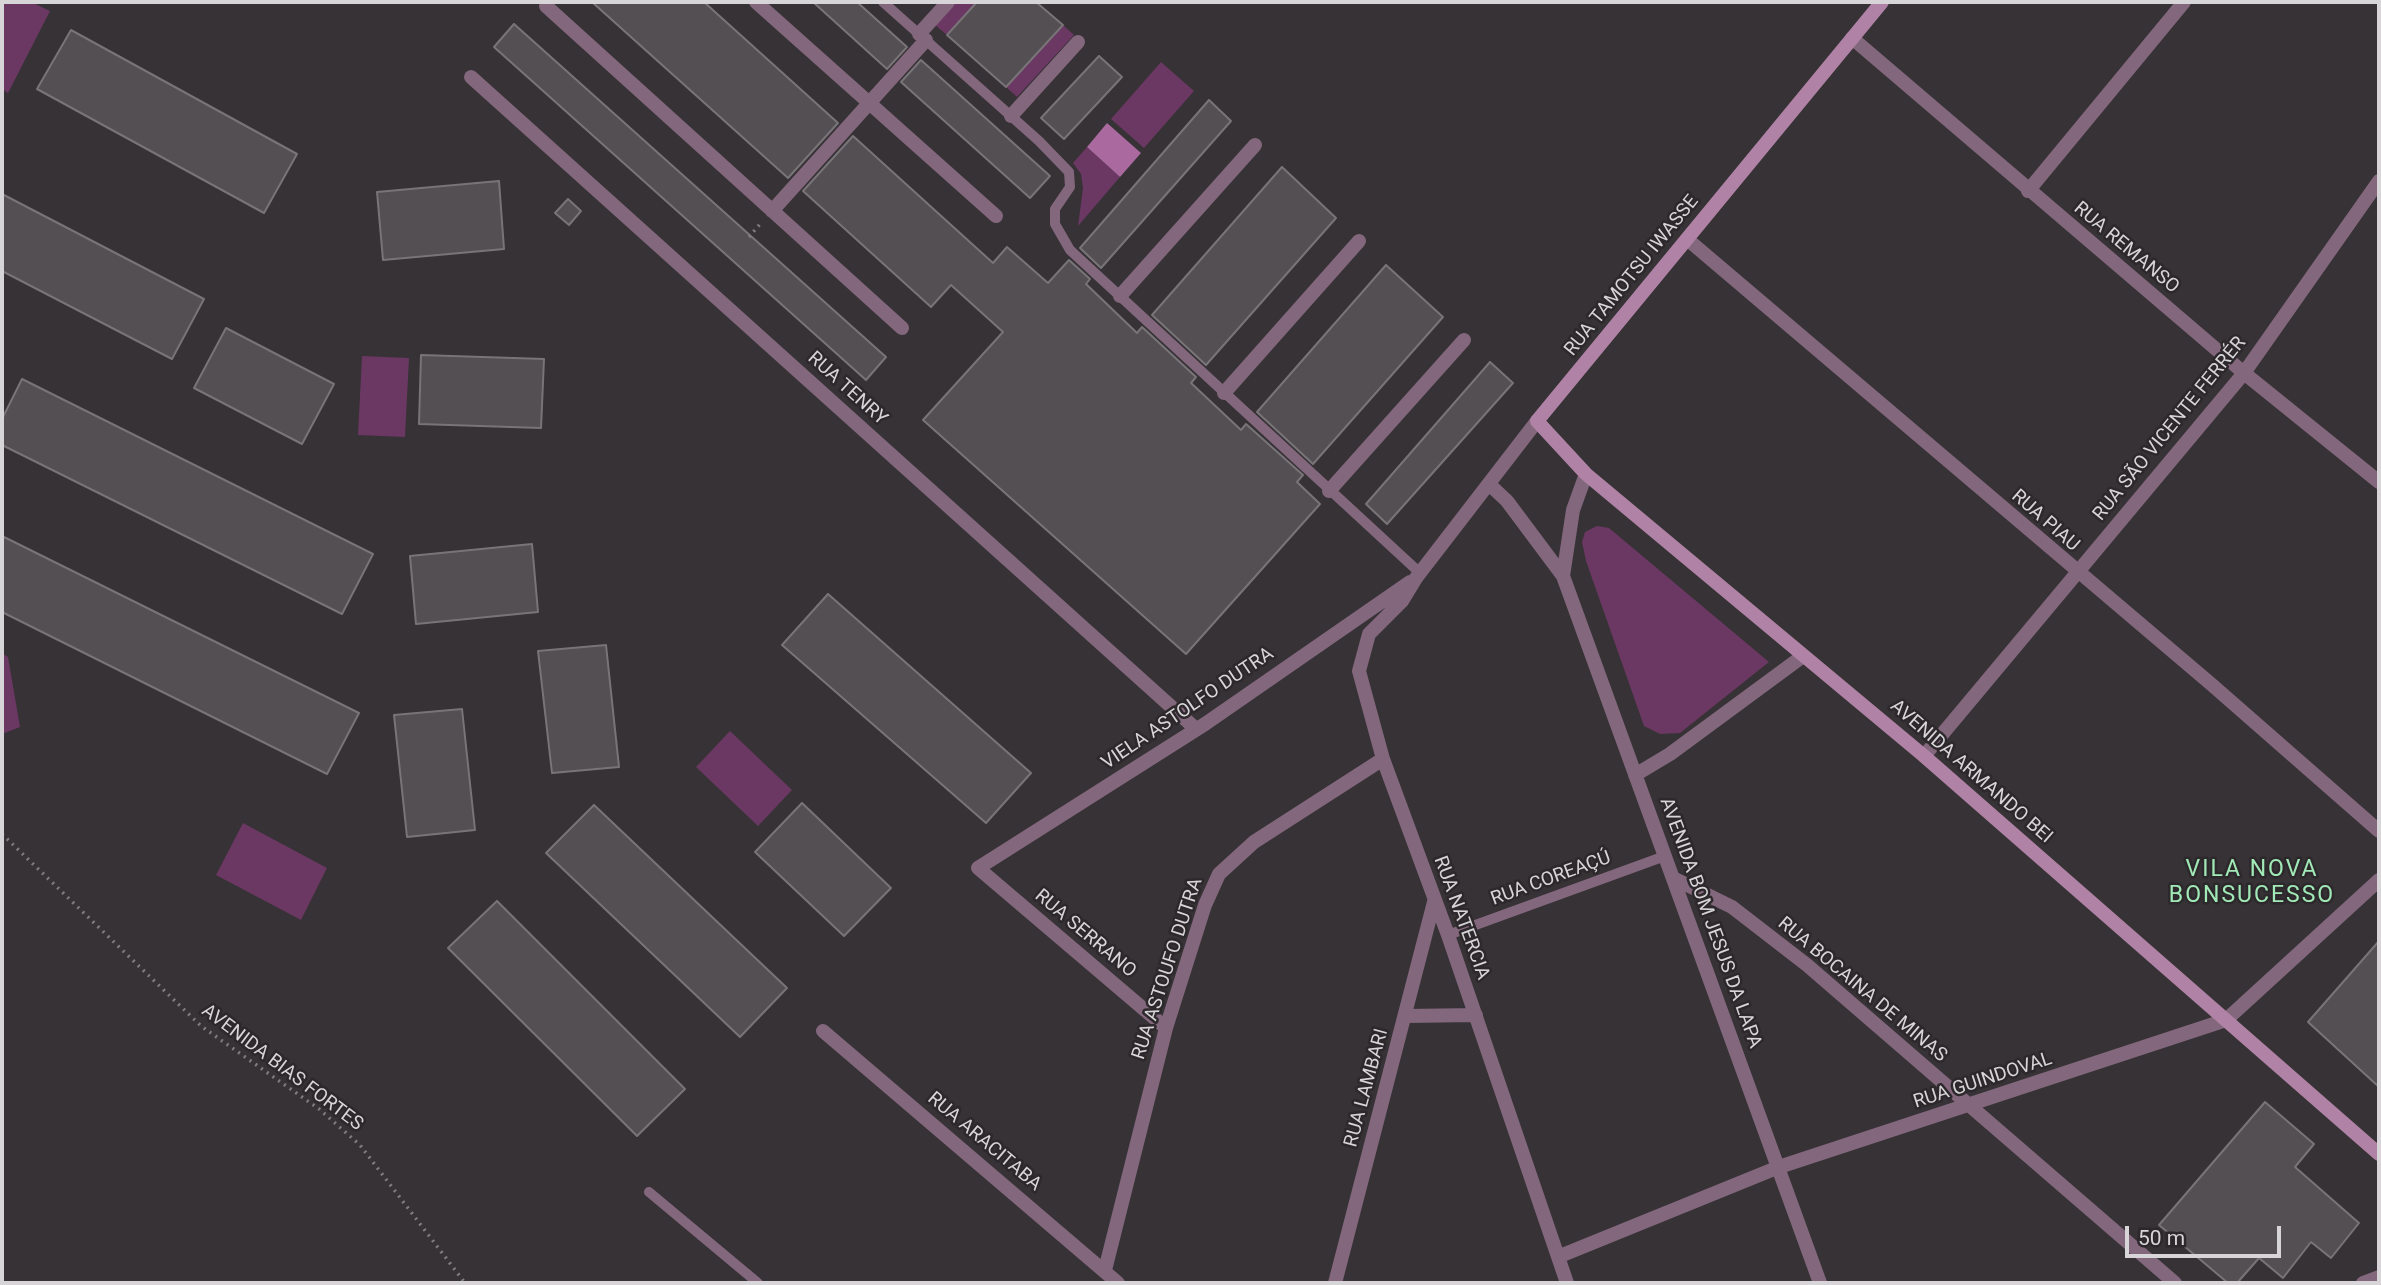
<!DOCTYPE html>
<html>
<head>
<meta charset="utf-8">
<style>
  body { margin:0 }
  #map { position:relative; width:2381px; height:1285px; overflow:hidden; background:#363235; font-family:Roboto,sans-serif }
  canvas { display:block }
  .frame { position:absolute; inset:0; border:4px solid #d7d5d7; pointer-events:none }
  .scale { position:absolute; left:2125px; top:1226px; width:156px; height:32px; box-sizing:border-box; border:4px solid #d7d5d7; border-top:0; padding-left:9px; font-size:21px; line-height:24px; white-space:nowrap; color:#d7d5d7; -webkit-text-stroke:5px #2c282b; paint-order:stroke }
</style>
</head>
<body>
<div id="map">
<canvas width="2381" height="1285"></canvas>
<div class="frame"></div>
<div class="scale">50 m</div>
</div>
<script>
const ctx = document.querySelector('canvas').getContext('2d');
ctx.lineJoin = 'round';
function fillPath(path, color) { ctx.fillStyle = color; ctx.fill(path, 'evenodd'); }
const poly = rows => new Path2D(rows.map(r => 'M' + r).join(''));
function trace(path, color, width, dash) { ctx.strokeStyle = color; ctx.lineWidth = width; ctx.lineCap = dash ? 'butt' : 'round'; ctx.setLineDash(dash || []); ctx.stroke(path); }
function label(font, color, halo, rows, align = 'center') {
  ctx.font = font + ' Roboto,sans-serif'; ctx.lineWidth = 5; ctx.setLineDash([]); ctx.textBaseline = 'middle'; ctx.strokeStyle = halo; ctx.fillStyle = color; for (const [text, x, y, turn = 0] of rows) {
    ctx.save(); ctx.translate(x, y); ctx.rotate((+turn || 0) * Math.PI / 180); ctx.textAlign = isNaN(turn) ? turn : align; if (halo) ctx.strokeText(text, 0, 0); ctx.fillText(text, 0, 0); ctx.restore();
  }
}
fillPath(poly([
  [2,2,31,2,50,11,8,93,2,89],
  [956,2,977,2,947,35,935,25],
  [1063,25,1074,35,1017,97,1006,87],
  [1161,62,1194,91,1144,148,1111,119],
  [1087,147,1120,177,1078,226,1083,188,1081,174,1073,163],
  [362,356,409,358,405,437,358,435],
  [1597,526,1609,528,1769,662,1680,733,1660,734,1644,726,1586,561,1582,542,1585,532],
  [2,653,8,657,20,727,2,734],
  [730,731,792,790,758,826,696,767],
  [243,823,327,868,301,920,216,875]
]), '#6b3863');
fillPath(poly([
  [1107,123,1141,153,1120,177,1087,147]
]), '#ab6a9f');
const building = poly([
  [592,2,704,2,838,123,788,178,592,2],
  [813,2,857,2,907,47,887,69,813,2],
  [977,2,1036,2,1063,25,1006,87,947,35,977,2],
  [514,24,886,357,866,380,494,47,514,24],
  [71,30,297,154,264,213,37,89,71,30],
  [1099,56,1122,77,1064,139,1041,118,1099,56],
  [921,60,1050,176,1030,198,901,82,921,60],
  [1209,100,1231,121,1101,268,1080,248,1209,100],
  [853,136,993,263,1007,247,1048,283,1069,260,1090,279,1086,284,1137,333,1142,327,1196,377,1191,383,1241,430,1246,424,1303,475,1297,482,1320,504,1186,654,923,420,1003,332,951,285,931,307,803,191,853,136],
  [1282,167,1336,218,1206,365,1152,315,1282,167],
  [499,181,504,249,383,260,377,192,499,181],
  [2,194,204,299,172,359,2,271,2,194],
  [568,199,581,211,569,225,555,213,568,199],
  [1386,265,1443,317,1313,464,1257,412,1386,265],
  [226,328,334,384,302,444,194,388,226,328],
  [421,355,544,359,541,428,419,424,421,355],
  [1490,362,1513,383,1387,524,1366,504,1490,362],
  [22,379,373,554,342,614,2,445,2,419,22,379],
  [2,536,359,713,327,774,2,612,2,536],
  [532,544,538,612,416,624,410,556,532,544],
  [828,594,1031,773,986,823,782,645,828,594],
  [606,645,619,767,552,773,538,651,606,645],
  [462,709,475,830,407,837,394,715,462,709],
  [802,803,891,888,844,936,755,852,802,803],
  [594,805,787,988,740,1037,546,853,594,805],
  [497,901,685,1089,637,1136,448,948,497,901],
  [2379,941,2379,1087,2308,1022,2379,941],
  [2265,1102,2314,1144,2295,1167,2359,1223,2331,1258,2311,1242,2283,1278,2259,1258,2237,1283,2228,1283,2159,1225,2265,1102]
]);
fillPath(building, '#534f52');
trace(building, '#787477', 2);
trace(poly([
  [749,237,761,223],
  [2,834,201,1026,319,1109,360,1145,465,1283]
]), '#807d80', 3.5, [2, 5]);
trace(poly([
  [883,2,1039,141,1069,172,1070,187,1055,209,1055,224,1070,250,1420,573],
  [1448,935,1665,856],
  [649,1192,758,1283]
]), '#83677d', 10);
trace(poly([
  [756,2,996,216],
  [546,6,902,328],
  [919,34,948,2],
  [1852,38,2244,373,2379,482],
  [471,77,1196,729],
  [1011,116,1078,42],
  [2028,191,2184,2],
  [772,211,926,40],
  [1687,239,2211,684,2379,831],
  [1120,296,1255,145],
  [1224,393,1359,241],
  [1537,421,1416,578,1402,601,1369,634,1359,671,1383,759,1448,935,1567,1283],
  [1489,484,1507,501,1563,576,1820,1283],
  [1329,491,1464,340],
  [1563,576,1573,510,1586,474],
  [1924,756,2244,373,2379,181],
  [1635,775,1670,754,1803,656],
  [1673,878,1732,907,1807,965,2175,1283],
  [1406,1016,1476,1015],
  [1166,1028,978,868,1205,724,1410,582],
  [823,1031,1118,1283],
  [1560,1256,1779,1167,2226,1020,2379,880],
  [1105,1270,1166,1028,1205,905,1219,874,1254,842,1383,759],
  [1335,1283,1434,902],
  [2363,1283,2379,1277]
]), '#83677d', 14);
trace(poly([
  [1882,2,1537,421,1586,474,1924,756,2379,1154]
]), '#b083a6', 14);
label('19px', '#d7d5d7', '#2c282b', [
  ["RUA REMANSO",2126,248,40],
  ["RUA TAMOTSU IWASSE",1632,276,-51],
  ["RUA TENRY",847,389,42],
  ["RUA SÃO VICENTE FERRÉR",2170,429,-51],
  ["RUA PIAU",2045,521,41],
  ["VIELA ASTOLFO DUTRA",1188,709,-34],
  ["AVENIDA ARMANDO BEI",1971,772,41],
  ["RUA COREAÇÚ",1551,879,-20],
  ["RUA NATERCIA",1461,918,70],
  ["AVENIDA BOM JESUS DA LAPA",1710,923,70],
  ["RUA SERRANO",1085,934,40],
  ["RUA ASTOUFO DUTRA",1168,969,-72],
  ["RUA BOCAINA DE MINAS",1862,990,40],
  ["AVENIDA BIAS FORTES",282,1068,37],
  ["RUA GUINDOVAL",1983,1081,-18],
  ["RUA LAMBARI",1367,1088,-75],
  ["RUA ARACITABA",984,1142,40]
]);
ctx.letterSpacing = '2px';
label('23px', '#a1e9b7', '#2c282b', [
  ["VILA NOVA",2252,870],
  ["BONSUCESSO",2252,896]
]);
ctx.letterSpacing = '0px';
</script>
</body>
</html>
